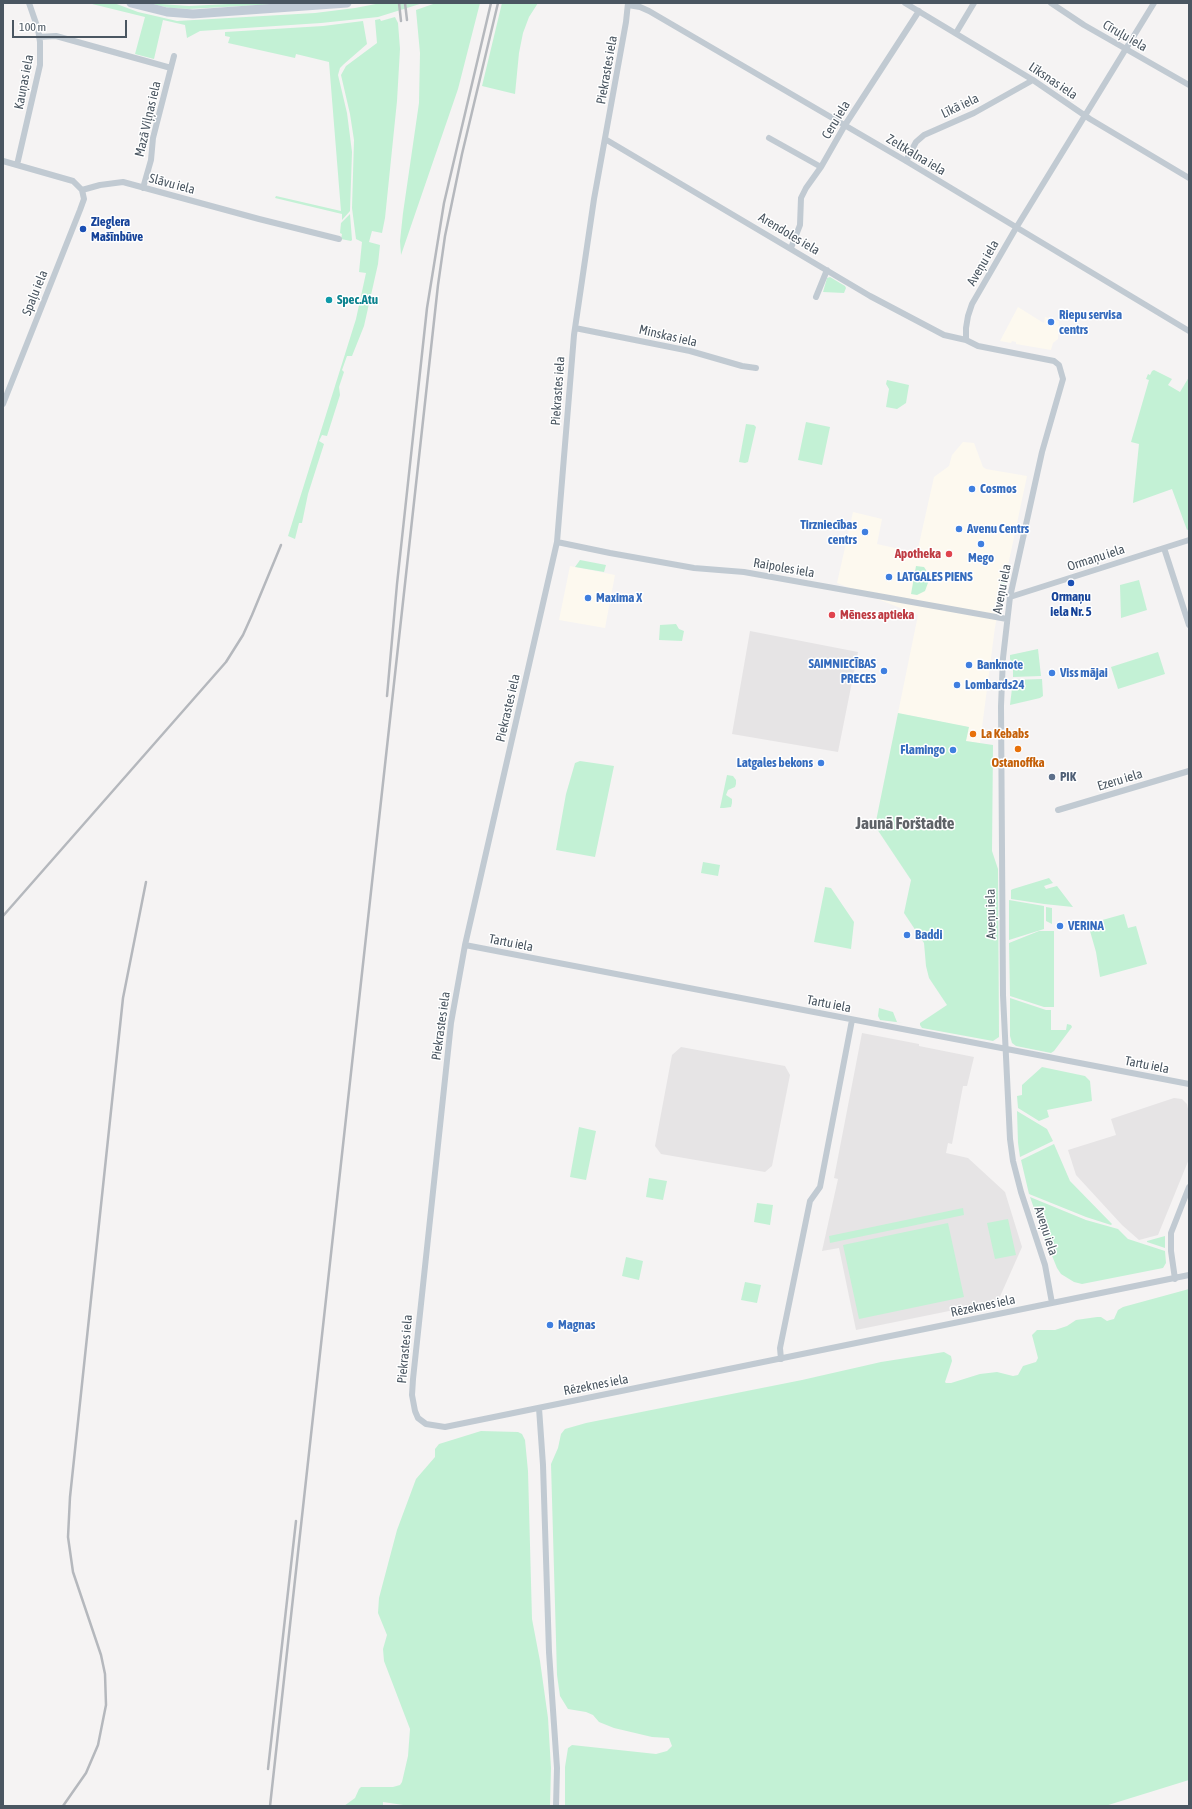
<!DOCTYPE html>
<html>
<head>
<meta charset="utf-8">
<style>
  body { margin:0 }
  #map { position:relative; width:1192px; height:1809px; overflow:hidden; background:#f5f3f3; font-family:"Asap Condensed",sans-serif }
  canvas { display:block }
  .frame { position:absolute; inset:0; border:4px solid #4a5661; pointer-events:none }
  .scale { position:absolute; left:12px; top:20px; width:115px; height:18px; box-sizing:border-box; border:2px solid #4a5661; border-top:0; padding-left:5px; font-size:12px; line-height:14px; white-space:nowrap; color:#4a5661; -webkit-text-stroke:3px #fff; paint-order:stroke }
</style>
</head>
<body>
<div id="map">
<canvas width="1192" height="1809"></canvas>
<div class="frame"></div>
<div class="scale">100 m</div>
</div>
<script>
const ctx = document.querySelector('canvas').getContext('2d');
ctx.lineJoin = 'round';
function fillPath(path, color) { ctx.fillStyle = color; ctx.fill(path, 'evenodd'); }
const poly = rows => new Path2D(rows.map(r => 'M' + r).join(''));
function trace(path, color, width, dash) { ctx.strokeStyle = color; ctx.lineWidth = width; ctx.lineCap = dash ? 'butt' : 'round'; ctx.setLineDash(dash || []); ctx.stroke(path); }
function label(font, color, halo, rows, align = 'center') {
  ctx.font = font + ' "Asap Condensed",sans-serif'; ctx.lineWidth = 3; ctx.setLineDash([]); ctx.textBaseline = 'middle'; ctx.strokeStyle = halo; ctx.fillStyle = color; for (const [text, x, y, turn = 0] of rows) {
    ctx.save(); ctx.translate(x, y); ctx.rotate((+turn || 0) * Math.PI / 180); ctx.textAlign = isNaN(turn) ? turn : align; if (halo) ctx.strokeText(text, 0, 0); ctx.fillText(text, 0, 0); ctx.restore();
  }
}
fillPath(poly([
  [1018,307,1042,322,1044,323,1045,317,1059,321,1058,339,1053,343,1051,350,1016,344,1016,342,1012,341,1011,343,1000,341],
  [963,442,974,443,983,467,986,469,1027,476,995,627,980,743,966,741,968,727,898,713,918,615,837,583,853,512,882,519,877,544,917,553,934,477,949,466,952,455],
  [570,566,615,575,605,628,559,620]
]), '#fdf9ef');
fillPath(poly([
  [750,631,858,652,838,752,732,734],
  [862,1033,919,1044,919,1046,974,1057,967,1086,963,1086,952,1144,948,1143,946,1153,968,1158,1005,1192,1022,1247,998,1301,856,1330,839,1248,822,1251,838,1179,834,1178],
  [681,1047,785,1066,790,1075,772,1166,765,1172,661,1154,655,1146,672,1055],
  [1174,1098,1182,1099,1187,1104,1189,1114,1189,1159,1158,1235,1139,1240,1122,1225,1076,1175,1068,1150,1116,1135,1111,1119]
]), '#e6e4e5');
fillPath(poly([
  [88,3,114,3,138,12,177,21,315,13,355,8,381,3,423,3,378,17,321,23,200,31,187,38,185,25,163,20,154,59,135,54,145,17],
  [147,3,189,6,248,3,296,3,189,9,170,8],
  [436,3,480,3,458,89,401,255,400,241,403,213,419,103,420,53,416,10],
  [502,3,538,3,529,17,523,33,519,53,515,94,482,86],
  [395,17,398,23,400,49,397,101,385,218,382,233,372,231,369,242,380,245,378,264,364,326,352,356,347,356,342,370,344,372,339,387,340,395,327,436,322,435,319,441,324,444,308,494,302,523,299,523,295,539,288,536,356,319,366,273,359,272,362,242,356,239,352,208,354,140,350,114,341,75,346,66,377,43,375,20,380,19,381,21],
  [363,21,367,44,344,64,340,68,338,75,347,113,352,152,350,211,342,220,342,214,275,198,276,196,341,211,329,62,296,54,295,58,228,43,230,37,225,36,225,32,323,26],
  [350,214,352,240,351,241,341,239,342,234,340,233,341,223],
  [830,277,845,286,846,288,844,293,823,292,827,278],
  [1154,370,1172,379,1168,385,1180,392,1189,377,1189,529,1187,530,1172,489,1133,503,1139,444,1131,442,1149,380,1146,379,1148,374,1150,375,1152,371],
  [887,380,909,385,906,403,897,409,886,407,889,389,886,384],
  [806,422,830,427,822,465,798,460],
  [746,424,754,425,756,427,748,462,745,463,739,462],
  [580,560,606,565,604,572,575,567],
  [916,566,924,567,926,570,929,580,925,591,917,595,911,594],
  [1003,573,1008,575,1000,599,998,597],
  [1139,580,1147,610,1121,618,1120,585],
  [676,624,679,629,684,631,682,641,659,640,660,625],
  [1038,649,1041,676,1013,677,1013,665,1010,659,1010,655],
  [1158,652,1165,674,1118,689,1111,667],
  [1042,679,1043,696,1040,698,1010,705,1013,680],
  [898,713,969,727,966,741,993,745,992,851,998,869,999,1037,993,1041,922,1028,920,1025,920,1023,947,1005,929,978,926,966,924,943,904,913,911,880,875,826],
  [580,761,614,766,595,857,556,850,566,794,575,763],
  [727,775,733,776,736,780,736,784,735,787,728,790,726,795,732,799,732,803,731,807,724,808,720,808],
  [703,862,720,865,718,876,701,873],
  [1049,878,1053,883,1044,886,1046,889,1057,886,1073,907,1044,904,1011,899,1011,890,1013,889],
  [825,887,831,888,854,922,851,949,814,942],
  [1009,900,1044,906,1044,929,1009,940],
  [1046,907,1052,908,1052,924,1046,921],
  [1124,914,1128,928,1136,926,1147,964,1100,977,1096,952,1088,924],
  [1039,931,1054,931,1054,1007,1044,1007,1010,996,1009,943],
  [1010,998,1046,1010,1051,1010,1051,1030,1066,1030,1067,1024,1071,1025,1072,1027,1054,1051,1051,1053,1016,1046,1012,1043,1010,1036],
  [879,1008,893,1012,897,1022,904,1023,880,1020,878,1016],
  [1042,1067,1085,1076,1090,1081,1092,1101,1047,1110,1049,1117,1039,1121,1018,1108,1017,1096,1022,1095,1022,1085],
  [1017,1111,1047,1129,1053,1141,1020,1157,1018,1143],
  [579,1127,596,1131,586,1180,570,1177],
  [1054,1144,1070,1181,1112,1224,1111,1225,1086,1217,1029,1194,1021,1160],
  [649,1178,667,1181,663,1200,646,1197],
  [1030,1197,1086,1220,1118,1229,1128,1239,1165,1251,1166,1263,1163,1268,1082,1284,1074,1282,1061,1274,1057,1268,1042,1231],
  [757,1203,773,1205,770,1225,754,1222],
  [963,1208,964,1215,830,1243,829,1236],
  [1008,1219,1016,1255,995,1259,987,1223],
  [948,1223,964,1297,859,1319,843,1245],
  [1165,1236,1165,1248,1147,1242,1147,1241],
  [626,1257,643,1261,639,1280,622,1276],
  [745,1282,761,1285,757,1303,741,1300],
  [1189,1289,1189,1780,1105,1806,565,1806,565,1767,568,1748,572,1745,656,1754,667,1751,672,1746,669,1738,652,1737,614,1728,599,1722,593,1715,586,1712,568,1709,560,1696,557,1675,551,1464,558,1448,561,1434,565,1429,586,1423,802,1380,881,1362,944,1352,951,1356,952,1361,945,1382,946,1383,951,1383,980,1374,997,1372,1013,1376,1018,1375,1023,1366,1036,1362,1038,1358,1032,1335,1037,1330,1055,1330,1067,1326,1076,1320,1097,1317,1101,1317,1107,1321,1110,1320,1114,1319,1118,1310,1123,1307],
  [481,1431,518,1432,522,1434,525,1440,528,1471,532,1619,540,1661,548,1718,551,1768,550,1806,410,1806,383,1802,383,1806,344,1806,355,1798,359,1789,361,1787,393,1787,400,1785,402,1782,408,1756,410,1729,384,1661,383,1649,387,1635,378,1613,379,1598,397,1530,416,1479,435,1457,435,1449,439,1444]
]), '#c3f1d5');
trace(poly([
  [628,3,626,22,594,199,574,335,557,542,465,945,451,1023,413,1379,412,1395,415,1411,418,1418,426,1424,445,1427,1189,1275],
  [905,3,1033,80,1090,119,1189,178],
  [1051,3,1084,25,1189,85],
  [628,5,640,7,649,11,906,161,1189,331],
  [956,33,974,3],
  [39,37,56,36,171,68],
  [769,138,821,167],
  [605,139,870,296,944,335,966,340],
  [3,161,73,181,82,190,100,185,123,182,259,219,339,239],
  [906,161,916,142,924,135,974,113,1033,80],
  [17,165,40,65,40,42,38,29,29,3],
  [143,188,151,160,153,138,174,56],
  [791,248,800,225,801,198,806,188,821,167,845,125,919,11],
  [816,297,827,270],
  [575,328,690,351,742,366,756,368],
  [3,404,80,210,84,199,82,190],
  [557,542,610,553,694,568,744,572,1007,619],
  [1164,548,1189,625],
  [1010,597,1189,540],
  [1058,810,1189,771],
  [465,945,1189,1084],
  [1175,1279,1171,1251,1171,1233,1189,1187],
  [1052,1303,1045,1265,1021,1192,1013,1161,1010,1139,1003,995,1001,706,1003,658,1010,597,1042,452,1063,379,1059,365,1054,361,978,346,966,340,966,328,968,316,972,304,1016,228,1154,3],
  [781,1359,780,1348,810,1201,820,1187,852,1020],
  [539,1408,543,1465,549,1652,557,1768,556,1806]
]), '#c1cad2', 6);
trace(poly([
  [131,3,167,12,193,14,347,3]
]), '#c1cbd6', 9);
trace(poly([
  [399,3,401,21],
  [405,3,407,20],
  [387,696,397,584,427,308,444,203,491,3],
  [3,916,226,662,243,635,252,615,281,545],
  [268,1769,296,1521],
  [63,1806,86,1773,98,1745,106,1705,105,1674,101,1655,73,1572,68,1537,70,1497,123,998,146,882],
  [270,1806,438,285,445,236,462,154,498,3]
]), '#b5b8bd', 2.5);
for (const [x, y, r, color] of [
  [83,229,4,"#1a4fb4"],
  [329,300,4,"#0f9aa8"],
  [1051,322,4,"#3f7fe0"],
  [972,489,4,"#3f7fe0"],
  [959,529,4,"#3f7fe0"],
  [865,532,4,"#3f7fe0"],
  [981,544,4,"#3f7fe0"],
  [949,554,4,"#e0444e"],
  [889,577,4,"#3f7fe0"],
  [1071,583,4,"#1a4fb4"],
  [588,598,4,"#3f7fe0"],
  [832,615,4,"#e0444e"],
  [969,665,4,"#3f7fe0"],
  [884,671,4,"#3f7fe0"],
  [1052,673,4,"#3f7fe0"],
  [957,685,4,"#3f7fe0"],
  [973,734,4,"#e8710a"],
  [1018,749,4,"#e8710a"],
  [953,750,4,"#3f7fe0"],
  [821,763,4,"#3f7fe0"],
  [1052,777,4,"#5c6f8a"],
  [1060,926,4,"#3f7fe0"],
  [907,935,4,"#3f7fe0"],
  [550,1325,4,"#3f7fe0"]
]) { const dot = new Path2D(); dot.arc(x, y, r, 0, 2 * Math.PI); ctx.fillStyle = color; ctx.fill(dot); trace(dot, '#fff', 1.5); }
label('13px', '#4a5661', '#fff', [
  ["Cīruļu iela",1125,36,30],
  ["Piekrastes iela",607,70,-80],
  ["Līksnas iela",1053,81,34],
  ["Kauņas iela",24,82,-79],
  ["Līkā iela",960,106,-25],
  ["Mazā Viļņas iela",148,119,-77],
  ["Ceru iela",836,120,-59],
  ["Zeltkalna iela",916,155,31],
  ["Slāvu iela",172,184,15],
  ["Arendoles iela",789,234,31],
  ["Aveņu iela",983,263,-60],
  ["Spaļu iela",35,293,-68],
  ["Minskas iela",668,336,13],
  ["Piekrastes iela",558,391,-86],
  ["Ormaņu iela",1096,558,-18],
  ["Raipoles iela",784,568,10],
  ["Aveņu iela",1002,589,-79],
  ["Piekrastes iela",508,708,-77],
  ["Ezeru iela",1120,780,-17],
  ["Aveņu iela",991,914,-91],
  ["Tartu iela",511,943,11],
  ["Tartu iela",829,1004,11],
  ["Piekrastes iela",441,1026,-82],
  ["Tartu iela",1147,1065,11],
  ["Aveņu iela",1046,1231,72],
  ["Rēzeknes iela",983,1306,-12],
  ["Piekrastes iela",405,1349,-85],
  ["Rēzeknes iela",596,1385,-11]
]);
label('bold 13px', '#164399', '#fff', [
  ["Zieglera",91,222],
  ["Mašīnbūve",91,237],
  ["Ormaņu",1071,597,"center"],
  ["iela Nr. 5",1071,612,"center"]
], 'left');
label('bold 13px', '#0d838f', '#fff', [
  ["Spec.Atu",337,300]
], 'left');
label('bold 13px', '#366cbe', '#fff', [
  ["Riepu servisa",1059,315],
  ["centrs",1059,330],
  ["Cosmos",980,489],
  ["Tirzniecības",857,525,"right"],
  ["centrs",857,540,"right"],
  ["Avenu Centrs",967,529],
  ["Mego",981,558,"center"],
  ["LATGALES PIENS",897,577],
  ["Maxima X",596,598],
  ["SAIMNIECĪBAS",876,664,"right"],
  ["PRECES",876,679,"right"],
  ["Banknote",977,665],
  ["Viss mājai",1060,673],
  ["Lombards24",965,685],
  ["Flamingo",945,750,"right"],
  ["Latgales bekons",813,763,"right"],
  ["VERINA",1068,926],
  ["Baddi",915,935],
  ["Magnas",558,1325]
], 'left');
label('bold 13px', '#be3a42', '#fff', [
  ["Apotheka",941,554],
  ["Mēness aptieka",840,615,"left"]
], 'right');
label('bold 13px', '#c56008', '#fff', [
  ["La Kebabs",981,734],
  ["Ostanoffka",1018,763,"center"]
], 'left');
label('bold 13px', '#4e5e75', '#fff', [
  ["PIK",1060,777]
], 'left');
label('bold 17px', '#5f6368', '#fff', [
  ["Jaunā Forštadte",905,824]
]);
</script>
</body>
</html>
